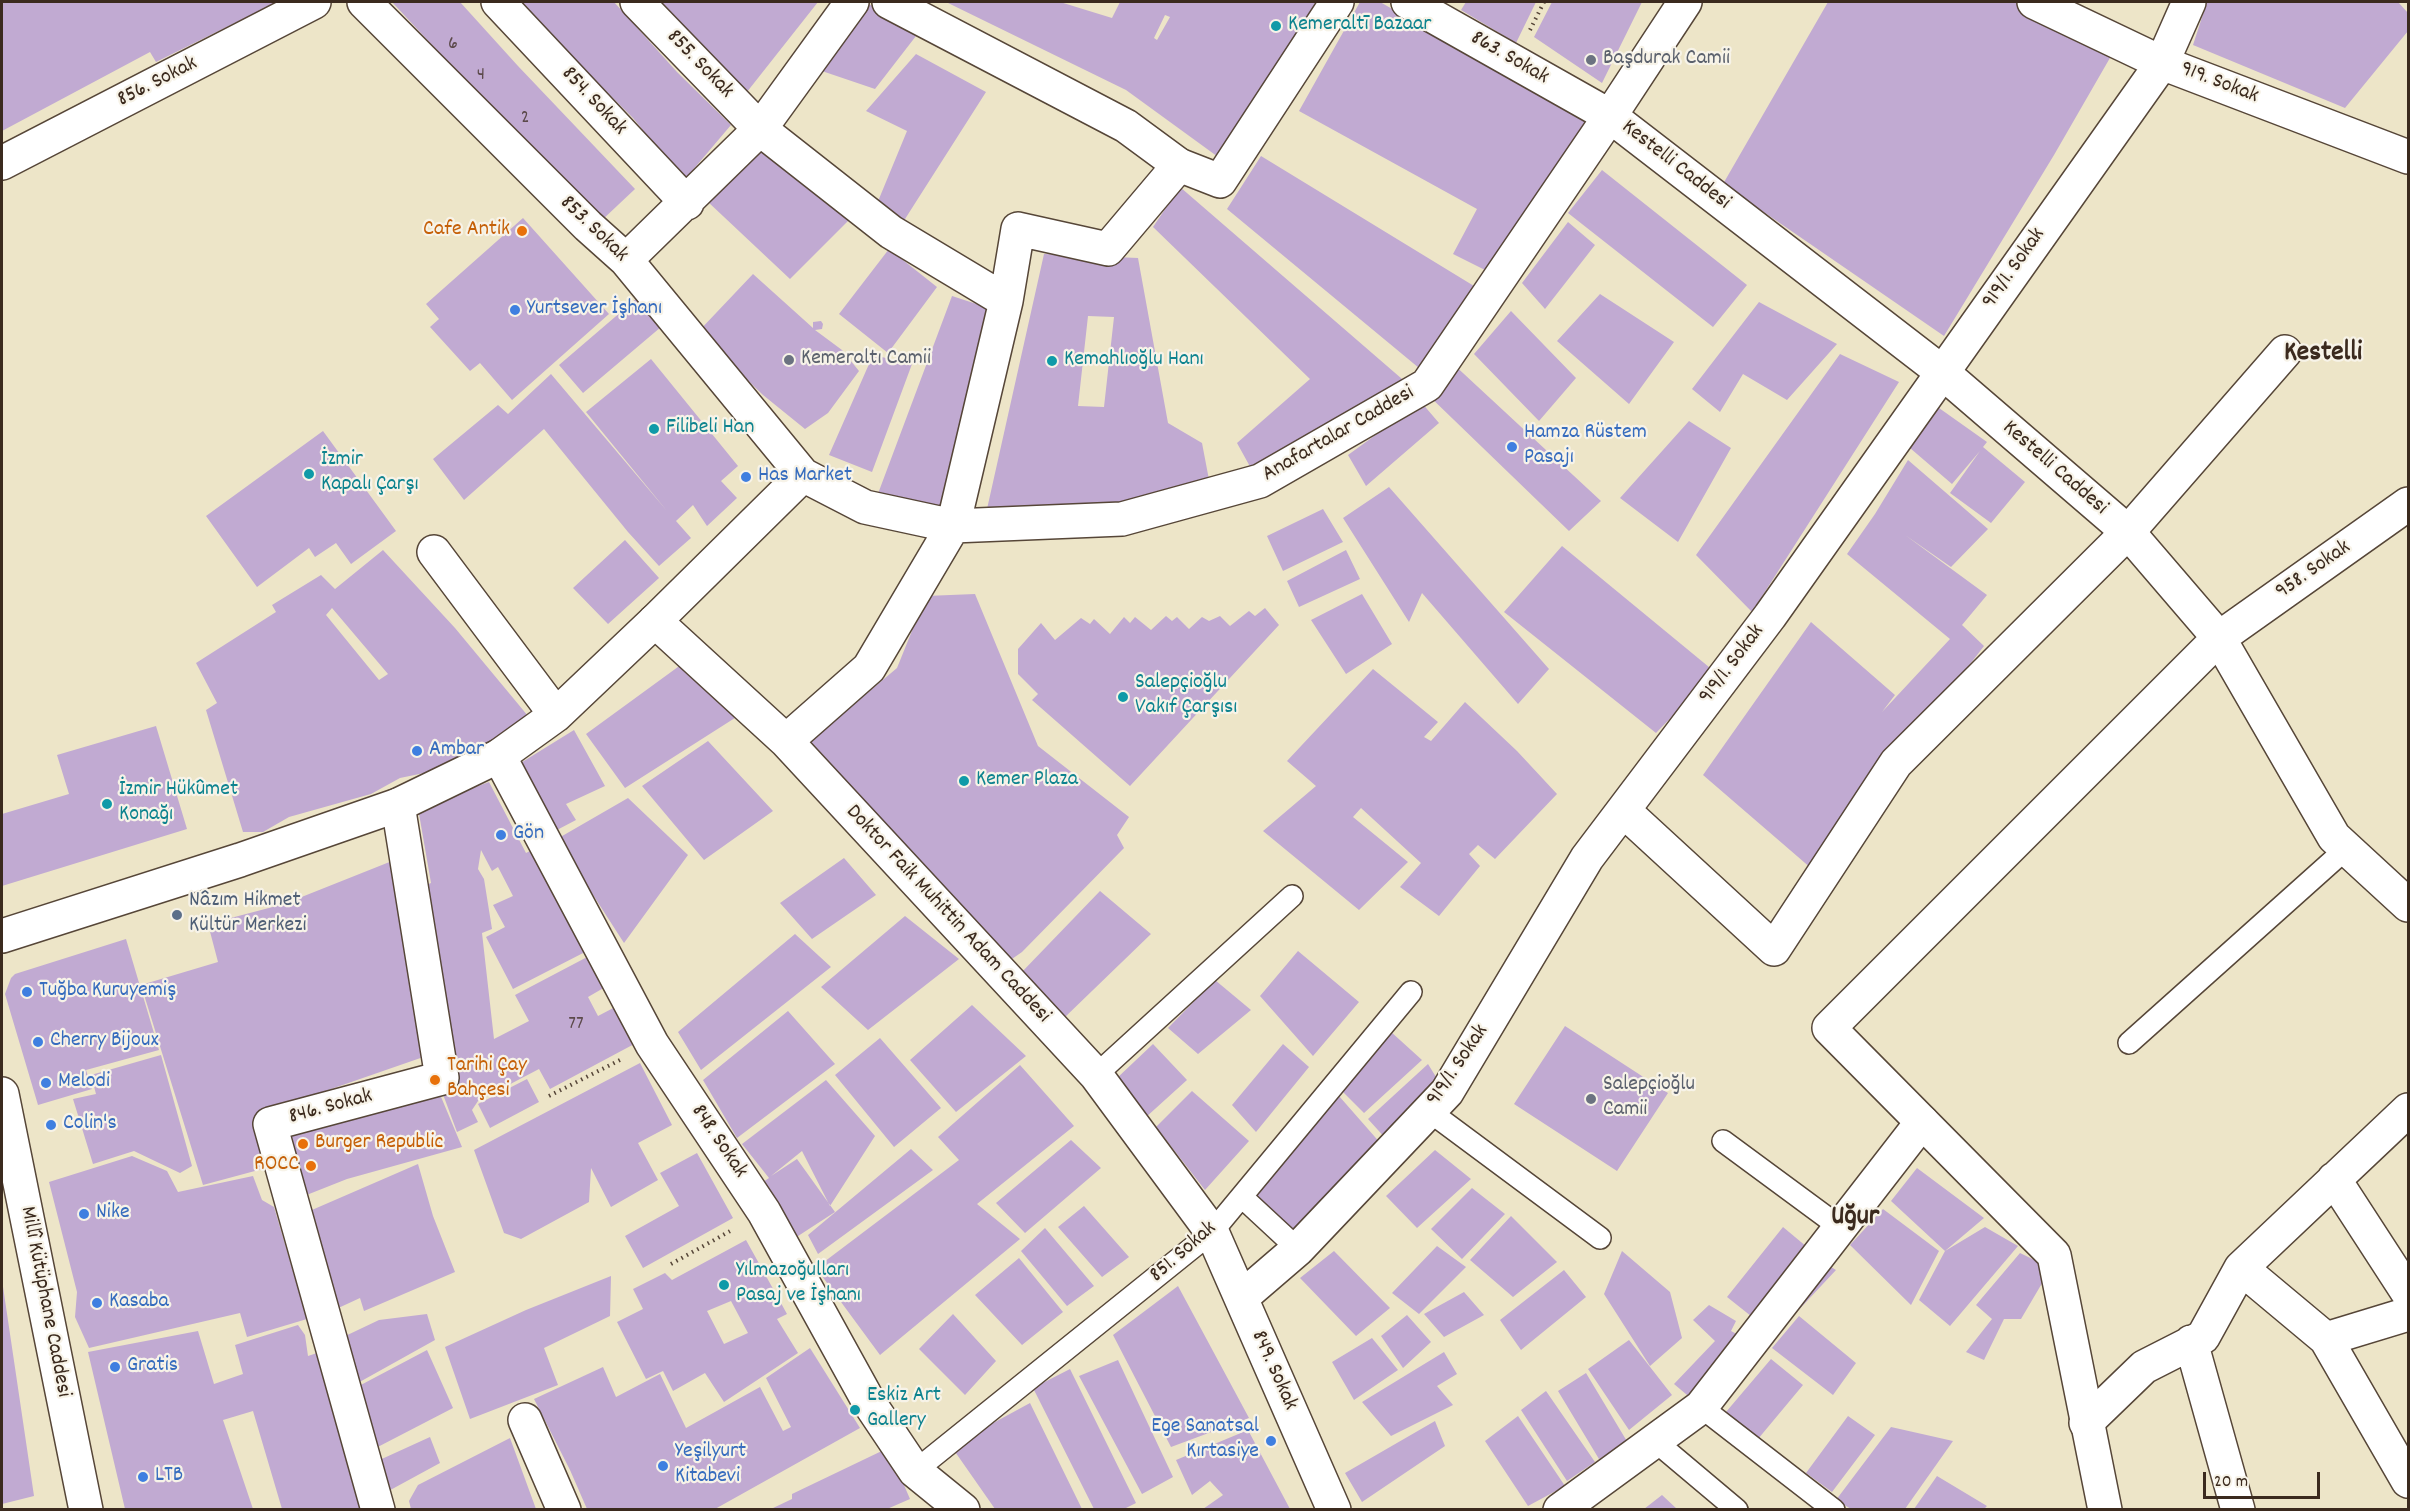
<!DOCTYPE html>
<html>
<head>
<meta charset="utf-8">
<style>
  body { margin:0 }
  #map { position:relative; width:2410px; height:1511px; overflow:hidden; background:#ede5c8; font-family:Dekko,sans-serif }
  canvas { display:block }
  .frame { position:absolute; inset:0; border:3px solid #3b2a1e; pointer-events:none }
  .scale { position:absolute; left:2203px; top:1472px; width:117px; height:27px; box-sizing:border-box; border:3px solid #3b2a1e; border-top:0; padding-left:8px; font-size:18px; line-height:21px; white-space:nowrap; color:#3b2a1e; -webkit-text-stroke:4px #f7f3e8; paint-order:stroke }
</style>
</head>
<body>
<div id="map">
<canvas width="2410" height="1511"></canvas>
<div class="frame"></div>
<div class="scale">20 m</div>
</div>
<script>
const ctx = document.querySelector('canvas').getContext('2d');
ctx.lineJoin = 'round';
function fillPath(path, color) { ctx.fillStyle = color; ctx.fill(path, 'evenodd'); }
const poly = rows => new Path2D(rows.map(r => 'M' + r).join(''));
function trace(path, color, width, dash) { ctx.strokeStyle = color; ctx.lineWidth = width; ctx.lineCap = dash ? 'butt' : 'round'; ctx.setLineDash(dash || []); ctx.stroke(path); }
function label(font, color, halo, rows, align = 'center') {
  ctx.font = font + ' Dekko,sans-serif'; ctx.lineWidth = 4.5; ctx.setLineDash([]); ctx.textBaseline = 'middle'; ctx.strokeStyle = halo; ctx.fillStyle = color; for (const [text, x, y, turn = 0] of rows) {
    ctx.save(); ctx.translate(x, y); ctx.rotate((+turn || 0) * Math.PI / 180); ctx.textAlign = isNaN(turn) ? turn : align; if (halo) ctx.strokeText(text, 0, 0); ctx.fillText(text, 0, 0); ctx.restore();
  }
}
fillPath(poly([
  [2,2,277,2,156,62,150,52,2,131],
  [392,2,460,2,518,66,635,189,601,221,457,72],
  [516,2,614,2,677,72,731,125,686,178,661,153,633,118],
  [648,2,818,2,743,97],
  [866,2,916,36,875,89,816,69],
  [946,2,1060,2,1112,18,1120,2,1316,2,1271,93,1225,162,1126,90],
  [1165,15,1170,17,1157,40,1154,38],
  [1360,2,1380,2,1589,121,1487,271,1453,254,1477,209,1299,111],
  [1466,2,1536,2,1516,43,1461,10],
  [1552,2,1642,2,1602,83,1534,37],
  [1828,2,2020,2,2118,44,2054,155,1944,336,1723,184],
  [2207,2,2398,2,2408,13,2408,31,2345,108,2193,45],
  [916,54,986,92,898,230,874,211,907,131,866,111],
  [768,140,856,213,790,279,707,201],
  [1261,156,1474,286,1419,368,1227,209],
  [1602,170,1747,285,1713,327,1568,213],
  [1180,187,1409,385,1253,472,1237,443,1310,379,1153,227],
  [523,218,609,314,512,400,480,363,470,371,430,327,439,319,426,304],
  [1568,222,1595,245,1545,309,1522,283],
  [889,249,937,287,888,353,839,314],
  [1044,254,1138,258,1168,423,1202,443,1210,485,1181,499,987,509],
  [1088,316,1114,317,1104,407,1078,406],
  [753,274,813,328,813,322,821,321,823,324,822,329,815,330,842,350,859,371,828,413,805,429,763,395,698,332],
  [1600,294,1674,342,1629,404,1557,341],
  [952,296,995,310,941,509,876,499],
  [636,299,661,327,583,393,559,365],
  [1759,302,1837,344,1787,400,1743,374,1720,412,1692,389],
  [1511,311,1576,378,1539,421,1474,354],
  [1840,354,1899,382,1752,612,1696,555],
  [873,355,912,364,872,472,829,455],
  [651,359,738,466,721,481,737,498,707,526,693,505,676,521,691,538,659,566,628,532,544,429,464,500,433,459,498,405,508,414,551,374,667,511,586,412],
  [1450,361,1601,501,1569,531,1425,392],
  [1421,402,1439,423,1366,486,1348,455],
  [1939,408,1987,442,1983,447,2025,482,1991,523,1950,493,1980,451,1952,484,1910,448],
  [1689,421,1731,448,1678,542,1620,498],
  [323,431,396,531,351,564,336,543,315,557,309,548,257,587,206,516],
  [1908,460,1988,529,1951,567,1905,535,1987,595,1962,625,1984,646,1812,869,1703,775,1811,622,1895,695,1882,712,1950,639,1847,554,1875,514],
  [1389,487,1549,669,1518,704,1422,593,1409,622,1343,518],
  [1323,509,1343,542,1283,571,1267,536],
  [625,540,659,578,608,624,573,588],
  [1562,546,1715,672,1656,733,1504,612],
  [383,550,455,628,533,722,453,767,400,778,371,794,289,817,263,832,243,832,206,710,217,703,196,663,276,612,272,605,321,575,335,589],
  [332,608,388,674,379,680,326,615],
  [1346,550,1360,579,1299,607,1287,581],
  [975,594,1038,746,1129,817,1117,835,1124,848,1022,952,1009,961,809,742,897,668,926,596],
  [1362,594,1392,644,1346,674,1311,620],
  [1265,608,1279,625,1130,786,1032,700,1038,694,1018,674,1018,649,1041,623,1055,640,1081,618,1090,624,1094,619,1110,634,1124,617,1130,623,1135,617,1151,630,1166,616,1172,621,1177,617,1189,629,1202,617,1209,621,1220,616,1230,626,1249,611,1255,616],
  [682,664,738,716,625,788,586,734],
  [1373,669,1438,722,1424,737,1431,741,1465,702,1517,751,1557,794,1495,859,1478,845,1469,854,1480,866,1439,916,1400,887,1421,863,1361,808,1353,817,1408,862,1359,910,1263,831,1316,786,1287,761],
  [156,726,187,829,2,886,2,814,69,794,57,755],
  [574,730,605,786,566,804,576,820,555,831,519,764],
  [708,741,773,811,704,860,642,786],
  [489,782,526,853,534,849,587,951,513,989,486,937,505,927,493,905,513,896,498,867,492,871,481,850,478,869,484,879,492,929,482,933,494,1039,529,1021,515,995,591,955,607,986,588,997,598,1016,619,1005,638,1042,550,1089,539,1069,478,1101,472,1110,478,1122,457,1132,441,1089,421,887,431,883,418,808],
  [628,798,688,855,624,943,557,839],
  [844,858,876,895,812,939,780,903],
  [392,861,432,1054,262,1113,267,1132,256,1135,266,1168,203,1185,141,985,218,962,208,924,284,904],
  [1100,891,1151,934,1063,1019,1020,974],
  [905,916,959,959,868,1030,821,987],
  [795,934,831,967,701,1070,678,1032],
  [126,939,159,1050,86,1070,92,1089,38,1105,5,994,11,978,15,974],
  [1298,951,1359,1002,1313,1056,1260,996],
  [1215,980,1251,1010,1198,1054,1168,1028],
  [972,1005,1026,1056,956,1112,910,1060],
  [788,1011,835,1064,737,1138,703,1080],
  [1565,1026,1668,1093,1617,1171,1514,1104],
  [1390,1031,1422,1060,1364,1113,1340,1089],
  [880,1038,941,1108,894,1147,835,1075],
  [1153,1044,1187,1080,1145,1118,1116,1079],
  [1283,1044,1309,1067,1256,1132,1232,1105],
  [161,1055,192,1166,180,1173,134,1151,93,1164,73,1099,96,1094,91,1075],
  [640,1063,672,1125,638,1143,658,1180,611,1207,591,1168,589,1202,521,1239,504,1233,474,1150],
  [1428,1064,1441,1085,1387,1140,1368,1119],
  [1020,1065,1074,1126,977,1204,1020,1239,880,1355,816,1268,959,1160,938,1137],
  [527,1079,539,1102,490,1128,478,1104],
  [826,1080,875,1136,830,1206,802,1151,771,1176,797,1159,835,1212,795,1238,760,1184,769,1178,742,1144],
  [1192,1091,1249,1141,1205,1190,1156,1127],
  [439,1092,462,1147,347,1179,299,1198,283,1133],
  [1339,1096,1382,1145,1296,1238,1252,1195],
  [1071,1140,1101,1168,1025,1233,996,1203],
  [911,1149,933,1170,818,1254,808,1235],
  [1435,1150,1471,1179,1417,1228,1386,1196],
  [697,1153,733,1218,643,1268,625,1236,679,1206,660,1173],
  [132,1156,167,1171,178,1192,253,1176,262,1200,274,1207,307,1319,247,1337,240,1313,89,1348,75,1317,77,1292,49,1182],
  [418,1164,433,1216,455,1272,364,1311,360,1298,334,1310,305,1213],
  [1917,1168,1984,1218,1945,1251,1891,1201],
  [1472,1188,1505,1214,1462,1259,1431,1229],
  [1084,1206,1129,1257,1102,1277,1058,1227],
  [1883,1209,1939,1251,1911,1305,1850,1245],
  [1511,1216,1557,1262,1513,1297,1470,1260],
  [1783,1227,1813,1252,1756,1320,1727,1297],
  [1985,1227,2018,1246,1950,1326,1919,1300,1945,1251],
  [1045,1228,1094,1286,1067,1306,1021,1251],
  [746,1240,787,1314,777,1319,798,1353,724,1402,705,1373,673,1391,663,1371,646,1379,617,1322,643,1309,633,1289,665,1273,672,1280],
  [731,1301,748,1333,724,1344,707,1311],
  [1437,1246,1466,1267,1419,1314,1392,1293],
  [1334,1251,1390,1308,1356,1336,1300,1278],
  [1622,1251,1670,1292,1682,1338,1650,1366,1604,1294],
  [2020,1253,2051,1268,2021,1319,2004,1319,1984,1360,1966,1352,1992,1319,1976,1305],
  [1019,1258,1063,1312,1022,1345,975,1295],
  [1821,1261,1836,1270,1779,1331],
  [1564,1270,1586,1297,1521,1350,1500,1320],
  [611,1276,610,1316,544,1348,558,1385,470,1419,445,1347,526,1310],
  [2,1280,34,1496,2,1504],
  [1178,1286,1249,1418,1171,1447,1113,1335],
  [1464,1292,1484,1315,1444,1337,1424,1314],
  [1709,1305,1736,1321,1731,1331,1746,1339,1693,1400,1674,1384,1715,1341,1693,1320],
  [427,1314,435,1340,356,1384,339,1339,379,1320],
  [953,1314,996,1361,965,1395,919,1349],
  [1407,1315,1431,1342,1403,1368,1381,1336],
  [1799,1316,1856,1363,1833,1395,1772,1348],
  [298,1325,305,1335,308,1356,323,1351,371,1509,282,1509,253,1411,223,1420,253,1509,125,1509,88,1352,198,1331,214,1384,243,1374,235,1345],
  [1372,1338,1398,1370,1354,1400,1332,1362],
  [1629,1340,1672,1395,1629,1430,1588,1369],
  [810,1348,860,1428,715,1509,587,1509,570,1470,534,1399,603,1367,616,1397,660,1374,686,1428,760,1387,783,1431,791,1427,766,1378],
  [427,1350,453,1408,370,1451,357,1387],
  [1444,1352,1457,1374,1437,1386,1453,1405,1391,1436,1362,1402],
  [1771,1359,1803,1385,1758,1439,1726,1412],
  [1118,1360,1173,1477,1142,1494,1079,1376],
  [1070,1369,1136,1503,1124,1509,1094,1509,1033,1388],
  [1586,1373,1628,1443,1599,1459,1558,1391],
  [1546,1391,1595,1462,1567,1481,1521,1410],
  [1030,1403,1082,1509,995,1509,951,1446],
  [1518,1416,1565,1486,1528,1506,1485,1441],
  [1848,1416,1875,1435,1832,1492,1806,1473],
  [1435,1421,1445,1446,1362,1502,1345,1473],
  [1891,1427,1953,1441,1905,1509,1851,1509,1836,1500],
  [1248,1430,1290,1509,1203,1509,1223,1495,1210,1481,1192,1495,1176,1460],
  [430,1437,440,1463,383,1494,373,1463],
  [510,1438,536,1509,411,1509,409,1501,418,1485],
  [888,1448,910,1499,887,1509,771,1509,792,1499,792,1494],
  [1937,1476,1987,1506,1984,1509,1914,1509],
  [1662,1495,1677,1509,1644,1509]
]), '#c1aad2');
const service = poly([
  [2129,1043,2347,848],
  [1096,1075,1292,896],
  [1429,1111,1600,1238],
  [1723,1141,1841,1228],
  [1242,1197,1298,1249],
  [1701,1407,1834,1510],
  [1655,1441,1737,1510],
  [915,1471,1212,1232,1411,992]
]);
const pedestrian = poly([
  [637,2,760,129],
  [889,2,1126,126,1179,165,1220,181,1337,2],
  [1610,116,1942,372,2128,532,2219,638,1829,1028,2054,1255,2105,1510],
  [434,552,556,715],
  [2,936,240,860,398,805,499,756,556,715,655,621,803,475],
  [2,1094,86,1510],
  [525,1420,564,1510]
]);
const minor = poly([
  [364,2,588,226,626,260,803,475,865,507,953,526,1122,519,1260,481,1427,385,1610,116,1685,2],
  [498,2,687,203],
  [1408,2,1610,116],
  [2034,2,2162,63,2408,157],
  [760,129,891,232,1006,301],
  [2,163,314,2],
  [626,260,760,129,852,2],
  [2408,504,2219,638,2334,837,2408,905],
  [655,621,786,741,1096,1075,1212,1232,1334,1510],
  [786,741,869,668,953,526,1006,301,1018,229,1108,249,1179,165],
  [499,756,652,1044,764,1212,870,1404,915,1471,963,1510],
  [1624,811,1774,949,1896,763,2128,532,2285,352],
  [2334,1179,2408,1293],
  [2241,1268,2326,1339,2408,1481],
  [1241,1298,1298,1249,1447,1092,1587,858,1770,616,2162,63,2189,2],
  [2326,1339,2408,1314],
  [2191,1342,2238,1510],
  [2086,1423,2144,1367,2203,1337,2241,1268,2408,1110],
  [378,1510,270,1124,442,1078,398,805],
  [1560,1510,1701,1407,1922,1122]
]);
trace(service, '#564638', 24);
trace(pedestrian, '#564638', 36);
trace(minor, '#564638', 36);
trace(poly([
  [1530,30,1544,2],
  [549,1096,620,1060],
  [671,1264,732,1230]
]), '#564638', 4, [1.5, 4.5]);
trace(service, '#fff', 21);
trace(pedestrian, '#fff', 33);
trace(minor, '#fff', 33);
for (const [x, y, r, color] of [
  [1276,26,6,"#0f9aa8"],
  [1591,60,6,"#6b7280"],
  [522,231,6,"#e8710a"],
  [515,310,6,"#3f7fe0"],
  [789,360,6,"#6b7280"],
  [1052,361,6,"#0f9aa8"],
  [654,429,6,"#0f9aa8"],
  [1512,447,6,"#3f7fe0"],
  [309,474,6,"#0f9aa8"],
  [746,477,6,"#3f7fe0"],
  [1123,697,6,"#0f9aa8"],
  [417,751,6,"#3f7fe0"],
  [964,781,6,"#0f9aa8"],
  [107,804,6,"#0f9aa8"],
  [501,835,6,"#3f7fe0"],
  [177,915,6,"#5c6f8a"],
  [27,992,6,"#3f7fe0"],
  [38,1042,6,"#3f7fe0"],
  [435,1080,6,"#e8710a"],
  [46,1083,6,"#3f7fe0"],
  [1591,1099,6,"#6b7280"],
  [51,1125,6,"#3f7fe0"],
  [303,1144,6,"#e8710a"],
  [311,1166,6,"#e8710a"],
  [84,1214,6,"#3f7fe0"],
  [724,1285,6,"#0f9aa8"],
  [97,1303,6,"#3f7fe0"],
  [115,1367,6,"#3f7fe0"],
  [855,1410,6,"#0f9aa8"],
  [1271,1441,6,"#3f7fe0"],
  [663,1466,6,"#3f7fe0"],
  [143,1477,6,"#3f7fe0"]
]) { const dot = new Path2D(); dot.arc(x, y, r, 0, 2 * Math.PI); ctx.fillStyle = color; ctx.fill(dot); trace(dot, '#f7f3e8', 2); }
label('20px', '#5c4a4b', null, [
  ["6",453,45],
  ["4",481,76],
  ["2",525,119],
  ["77",576,1025]
]);
label('22px', '#0d838f', '#f7f3e8', [
  ["Kemeraltī Bazaar",1288,26],
  ["Kemahlıoğlu Hanı",1064,361],
  ["Filibeli Han",666,429],
  ["İzmir",321,461],
  ["Kapalı Çarşı",321,486],
  ["Salepçioğlu",1135,684],
  ["Vakıf Çarşısı",1135,709],
  ["Kemer Plaza",976,781],
  ["İzmir Hükûmet",119,791],
  ["Konağı",119,816],
  ["Yılmazoğulları",736,1272],
  ["Pasaj ve İşhanı",736,1297],
  ["Eskiz Art",867,1397],
  ["Gallery",867,1422]
], 'left');
label('22px', '#3b2a1e', '#f7f3e8', [
  ["863. Sokak",1509,59,30],
  ["855. Sokak",699,65,46],
  ["856. Sokak",158,83,-27],
  ["919. Sokak",2219,84,21],
  ["854. Sokak",593,102,47],
  ["Kestelli Caddesi",1675,166,38],
  ["853. Sokak",593,230,44],
  ["919/1. Sokak",2015,269,-55],
  ["Anafartalar Caddesi",1339,435,-30],
  ["Kestelli Caddesi",2054,469,41],
  ["958. Sokak",2314,571,-35],
  ["919/1. Sokak",1733,665,-53],
  ["Doktor Faik Muhittin Adam Caddesi",947,915,47],
  ["919/1. Sokak",1459,1066,-56],
  ["846. Sokak",331,1108,-15],
  ["848. Sokak",718,1142,56],
  ["851. Sokak",1184,1253,-41],
  ["Millî Kütüphane Caddesi",44,1302,79],
  ["849. Sokak",1273,1371,66]
]);
label('22px', '#5b616d', '#f7f3e8', [
  ["Başdurak Camii",1603,60],
  ["Kemeraltı Camii",801,360],
  ["Salepçioğlu",1603,1086],
  ["Camii",1603,1111]
], 'left');
label('22px', '#c56008', '#f7f3e8', [
  ["Cafe Antik",510,231],
  ["Tarihi Çay",447,1067,"left"],
  ["Bahçesi",447,1092,"left"],
  ["Burger Republic",315,1144,"left"],
  ["ROCC",299,1166]
], 'right');
label('22px', '#366cbe', '#f7f3e8', [
  ["Yurtsever İşhanı",527,310],
  ["Hamza Rüstem",1524,434],
  ["Pasajı",1524,459],
  ["Has Market",758,477],
  ["Ambar",429,751],
  ["Gön",513,835],
  ["Tuğba Kuruyemiş",39,992],
  ["Cherry Bijoux",50,1042],
  ["Melodi",58,1083],
  ["Colin's",63,1125],
  ["Nike",96,1214],
  ["Kasaba",109,1303],
  ["Gratis",127,1367],
  ["Ege Sanatsal",1259,1428,"right"],
  ["Kırtasiye",1259,1453,"right"],
  ["Yeşilyurt",675,1453],
  ["Kitabevi",675,1478],
  ["LTB",155,1477]
], 'left');
label('22px', '#4e5e75', '#f7f3e8', [
  ["Nâzım Hikmet",189,902],
  ["Kültür Merkezi",189,927]
], 'left');
label('bold 28px', '#3b2a1e', '#f7f3e8', [
  ["Kestelli",2323,355],
  ["Uğur",1855,1219]
]);
</script>
</body>
</html>
